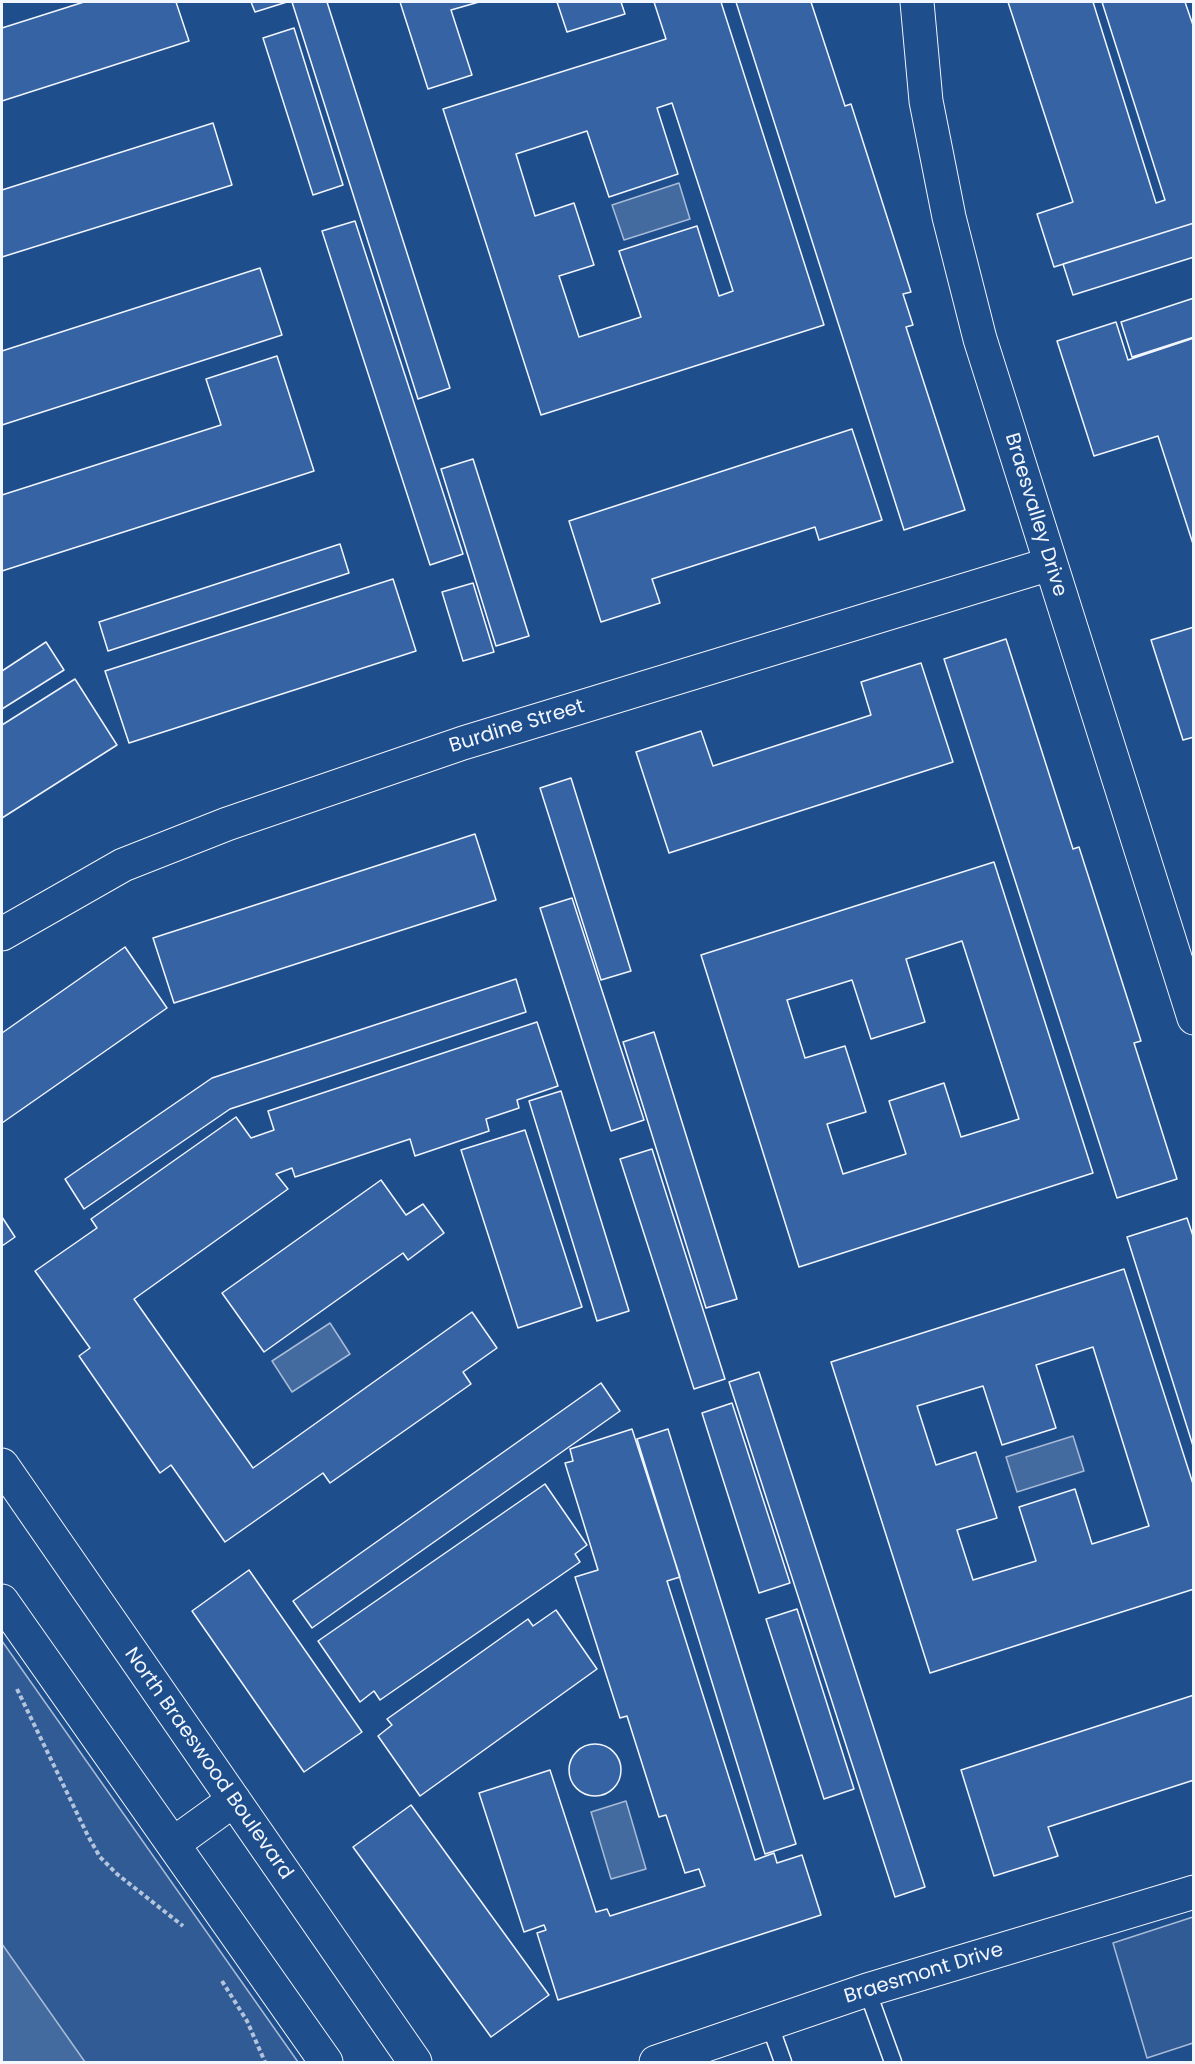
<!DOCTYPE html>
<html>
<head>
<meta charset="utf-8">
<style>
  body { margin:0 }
  #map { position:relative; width:1195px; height:2064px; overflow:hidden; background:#1f4e8c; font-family:Poppins,sans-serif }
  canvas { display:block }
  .frame { position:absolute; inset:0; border:3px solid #f2f6ff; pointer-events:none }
</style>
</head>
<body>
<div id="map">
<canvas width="1195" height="2064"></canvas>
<div class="frame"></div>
</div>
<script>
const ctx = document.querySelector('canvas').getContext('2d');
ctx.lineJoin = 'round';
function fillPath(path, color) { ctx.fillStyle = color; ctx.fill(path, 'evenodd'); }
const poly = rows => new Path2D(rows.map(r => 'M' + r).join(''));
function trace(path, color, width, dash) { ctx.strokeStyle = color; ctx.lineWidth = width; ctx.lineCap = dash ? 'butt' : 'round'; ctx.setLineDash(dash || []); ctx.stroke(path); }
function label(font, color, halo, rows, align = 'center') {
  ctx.font = font + ' Poppins,sans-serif'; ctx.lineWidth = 4.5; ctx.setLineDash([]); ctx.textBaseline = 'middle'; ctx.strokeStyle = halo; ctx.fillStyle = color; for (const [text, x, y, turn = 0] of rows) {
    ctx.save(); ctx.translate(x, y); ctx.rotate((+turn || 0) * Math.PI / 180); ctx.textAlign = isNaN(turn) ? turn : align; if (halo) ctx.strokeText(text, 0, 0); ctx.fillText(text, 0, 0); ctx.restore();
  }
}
const built = poly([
  [2,1641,298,2062,2,2062,2,1641],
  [1193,1917,1193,2043,1147,2058,1113,1943,1193,1917]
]);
fillPath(built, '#305b95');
trace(built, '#a8bbd7', 1.5);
const water = poly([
  [679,183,690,219,624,240,612,205,679,183],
  [330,1323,350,1354,292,1392,272,1361,330,1323],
  [1073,1436,1084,1471,1017,1492,1006,1457,1073,1436],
  [626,1801,646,1869,611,1879,591,1812,626,1801],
  [2,1944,85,2062,2,2062,2,1944]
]);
fillPath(water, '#446ba0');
trace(water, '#a8bbd7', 1.5);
const building = poly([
  [84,2,176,2,189,41,2,101,2,28,84,2],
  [251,2,287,2,255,12,251,2],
  [292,2,327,2,450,388,418,399,292,2],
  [400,2,479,2,451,10,472,75,428,89,400,2],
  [557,2,621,2,625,14,567,32,557,2],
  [654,2,721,2,824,325,541,415,443,109,666,39,654,2],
  [672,103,733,291,719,296,697,226,619,251,641,317,579,337,559,276,594,265,574,203,535,216,516,154,587,131,609,197,678,174,657,108,672,103],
  [736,2,811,2,845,106,851,104,911,292,903,294,913,325,906,327,965,510,904,530,736,2],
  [1008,2,1093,2,1156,203,1165,200,1102,2,1185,2,1194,28,1194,223,1054,267,1037,214,1073,202,1008,2],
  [294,28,343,185,313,195,263,38,294,28],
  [213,123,232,185,2,257,2,190,213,123],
  [355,221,463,554,430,565,322,231,355,221],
  [1194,223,1194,257,1073,295,1063,264,1194,223],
  [260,268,282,335,2,425,2,351,260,268],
  [1194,298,1194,337,1132,357,1121,322,1194,298],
  [1116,322,1128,360,1194,338,1194,547,1158,436,1094,456,1057,341,1116,322],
  [277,356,314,471,2,571,2,495,221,425,206,379,277,356],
  [852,429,882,520,819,540,815,527,652,579,660,603,601,622,569,521,852,429],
  [473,459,529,636,496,646,441,469,473,459],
  [340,544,349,573,108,651,99,622,340,544],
  [393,579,416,651,129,743,105,671,393,579],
  [473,583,494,652,463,661,442,592,473,583],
  [1194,627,1194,737,1183,740,1151,640,1194,627],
  [1006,639,1073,849,1079,847,1141,1041,1134,1043,1177,1179,1117,1198,944,659,1006,639],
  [46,642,64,670,2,709,2,671,46,642],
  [921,663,953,762,669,853,636,752,701,731,713,766,871,715,861,682,921,663],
  [75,679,117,745,2,818,2,725,75,679],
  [571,778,631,971,601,980,540,788,571,778],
  [475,834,496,900,174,1003,153,938,475,834],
  [994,862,1093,1173,799,1267,701,955,994,862],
  [962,941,1019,1119,961,1137,944,1083,889,1101,906,1154,843,1174,827,1124,866,1112,845,1046,805,1058,787,1000,852,980,871,1039,925,1022,906,959,962,941],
  [572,898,644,1120,611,1131,540,908,572,898],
  [125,947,167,1008,2,1123,2,1033,125,947],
  [516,979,526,1012,230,1109,84,1209,65,1179,212,1078,516,979],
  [537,1022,558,1086,517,1100,519,1108,486,1119,489,1131,415,1156,410,1139,295,1177,292,1168,276,1174,288,1189,134,1299,253,1468,472,1312,497,1348,463,1372,471,1384,330,1483,323,1473,225,1542,171,1465,160,1473,79,1356,90,1348,35,1271,97,1228,91,1219,236,1117,251,1138,274,1130,268,1111,537,1022],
  [654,1032,737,1299,706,1308,623,1042,654,1032],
  [561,1091,629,1311,597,1321,529,1101,561,1091],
  [525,1130,582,1307,518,1328,461,1150,525,1130],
  [652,1149,725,1379,694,1389,620,1159,652,1149],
  [381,1180,406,1215,423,1204,444,1233,408,1260,403,1253,264,1352,222,1293,381,1180],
  [2,1217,15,1237,2,1246,2,1217],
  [1187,1218,1194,1239,1194,1449,1127,1237,1187,1218],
  [1124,1269,1194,1487,1194,1589,930,1673,831,1362,1124,1269],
  [1093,1347,1149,1526,1092,1544,1075,1489,1019,1507,1036,1561,973,1580,957,1530,997,1518,976,1452,936,1465,917,1406,983,1386,1002,1445,1056,1428,1036,1365,1093,1347],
  [759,1372,925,1887,895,1897,729,1382,759,1372],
  [601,1383,620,1411,312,1628,293,1601,601,1383],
  [732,1403,790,1583,759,1593,702,1413,732,1403],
  [632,1429,680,1577,667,1581,755,1860,774,1853,777,1863,802,1855,821,1915,558,2000,537,1933,546,1930,544,1925,524,1932,479,1793,550,1770,596,1912,607,1909,610,1916,705,1886,699,1869,685,1873,666,1815,659,1817,627,1716,620,1718,575,1577,598,1570,565,1463,573,1461,570,1449,632,1429],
  [668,1429,796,1844,765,1854,637,1439,668,1429],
  [545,1484,587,1545,575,1554,580,1562,380,1700,374,1691,360,1702,318,1641,545,1484],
  [249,1570,362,1732,304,1772,192,1611,249,1570],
  [797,1609,854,1789,824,1799,766,1619,797,1609],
  [556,1610,597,1669,420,1796,378,1736,392,1725,387,1719,528,1619,533,1626,556,1610],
  [1194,1695,1194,1780,1048,1827,1058,1856,994,1876,961,1770,1194,1695],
  '569 1770a26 26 0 1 1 52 0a26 26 0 1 1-52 0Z',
  [411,1805,549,1995,491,2037,353,1847,411,1805]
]);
fillPath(building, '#3563a3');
trace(building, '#f2f6ff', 1.5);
const lane = poly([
  [867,1990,893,2062],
  [769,2023,783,2062]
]);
const street = poly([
  [917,2,926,101,949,217,980,339,1194,1018],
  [2,934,123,865,227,824,463,743,1050,564],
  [656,2062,867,1990,1194,1892]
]);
const secondary = poly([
  [2,1465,415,2062],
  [2,1601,326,2062],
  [173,1844,234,1800]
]);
trace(lane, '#f2f6ff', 19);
trace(street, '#f2f6ff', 35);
trace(secondary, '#f2f6ff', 35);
trace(poly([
  [17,1689,88,1836,100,1857,117,1874,183,1926],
  [222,1981,247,2021,265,2062]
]), '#b3c4dc', 4, [4.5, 3]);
trace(lane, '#1f4e8c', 16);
trace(street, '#1f4e8c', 33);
trace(secondary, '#1f4e8c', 33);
label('20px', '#f2f6ff', '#1f4e8c', [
  ["Braesvalley Drive",1035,515,73],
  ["Burdine Street",517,727,-17],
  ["North Braeswood Boulevard",208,1764,55],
  ["Braesmont Drive",924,1974,-17]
]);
</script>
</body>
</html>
